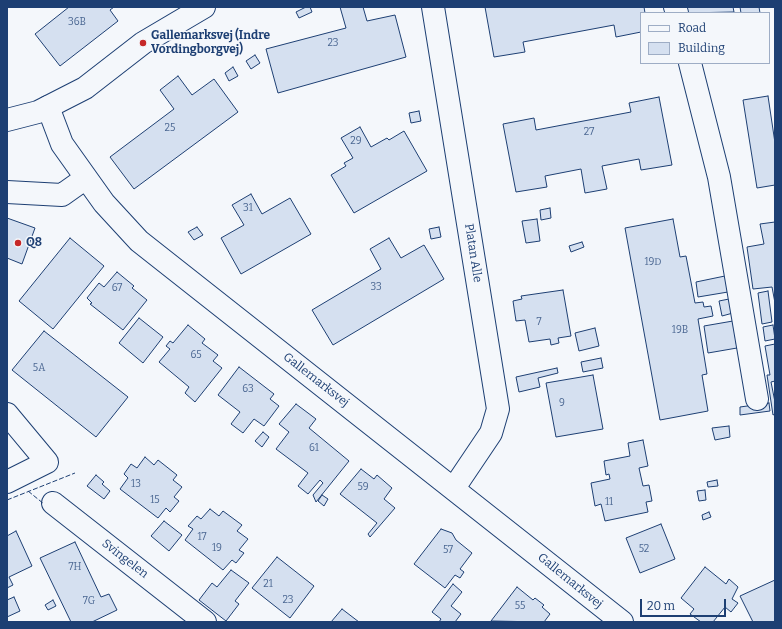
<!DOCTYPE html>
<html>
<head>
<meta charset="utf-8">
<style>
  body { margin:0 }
  #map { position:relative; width:782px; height:629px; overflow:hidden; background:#f4f7fb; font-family:Bitter,serif }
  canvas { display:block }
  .frame { position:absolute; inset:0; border:8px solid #1d3f73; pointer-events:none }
  .legend { position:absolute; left:640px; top:12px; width:130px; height:52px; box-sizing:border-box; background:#f4f7fb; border:1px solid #9eadc5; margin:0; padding:5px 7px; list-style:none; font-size:12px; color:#1d3f73 }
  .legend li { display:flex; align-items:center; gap:8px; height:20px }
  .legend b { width:20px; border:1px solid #9eadc5 }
  .scale { position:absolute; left:640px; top:599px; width:86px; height:18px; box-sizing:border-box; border:2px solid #1d3f73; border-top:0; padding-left:5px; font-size:12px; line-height:14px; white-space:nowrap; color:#1d3f73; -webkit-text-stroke:3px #f4f7fb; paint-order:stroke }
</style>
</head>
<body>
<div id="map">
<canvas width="782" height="629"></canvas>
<div class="frame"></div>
<ul class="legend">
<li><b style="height:5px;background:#f4f7fb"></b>Road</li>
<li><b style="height:11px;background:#d5e0f0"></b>Building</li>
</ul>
<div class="scale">20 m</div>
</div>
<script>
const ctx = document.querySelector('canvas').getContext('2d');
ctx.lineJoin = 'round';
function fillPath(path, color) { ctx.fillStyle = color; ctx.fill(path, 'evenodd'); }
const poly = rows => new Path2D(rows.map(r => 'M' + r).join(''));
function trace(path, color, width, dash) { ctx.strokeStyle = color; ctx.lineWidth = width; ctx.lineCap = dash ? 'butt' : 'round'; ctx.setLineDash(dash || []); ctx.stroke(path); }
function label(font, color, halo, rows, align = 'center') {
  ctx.font = font + ' Bitter,serif'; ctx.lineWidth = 3; ctx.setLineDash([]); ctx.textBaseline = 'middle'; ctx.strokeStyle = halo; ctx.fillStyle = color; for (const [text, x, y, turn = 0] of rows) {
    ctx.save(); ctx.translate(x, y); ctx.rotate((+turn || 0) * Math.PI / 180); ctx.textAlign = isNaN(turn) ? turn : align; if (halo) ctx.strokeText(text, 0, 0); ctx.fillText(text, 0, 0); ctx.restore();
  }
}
const building = poly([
  [69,7,114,7,110,10,118,21,60,66,35,34,69,7],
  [306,7,310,7,312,12,299,18,296,12,306,7],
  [340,7,363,7,367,21,395,15,406,57,278,93,266,49,346,28,340,7],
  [485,7,644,7,645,13,641,13,641,32,616,37,614,25,523,42,525,52,494,57,485,7],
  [684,7,733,7,734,12,686,13,684,7],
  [740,7,759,7,760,13,741,13,740,7],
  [255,55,260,63,251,69,246,61,255,55],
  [233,67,238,76,229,81,225,73,233,67],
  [178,76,192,95,214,79,238,112,134,189,110,157,174,109,160,90,178,76],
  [768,96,775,143,775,185,757,188,743,100,768,96],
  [659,97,672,165,641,170,639,159,602,166,607,189,585,193,581,169,545,176,547,187,516,192,503,124,534,118,536,130,631,112,629,103,659,97],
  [419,111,421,121,411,123,409,113,419,111],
  [360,127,371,147,387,138,389,140,404,131,427,171,354,213,331,175,346,166,344,163,353,158,341,138,360,127],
  [251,194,262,214,290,198,311,234,241,274,221,238,244,225,232,205,251,194],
  [550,208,551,218,541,220,540,210,550,208],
  [7,218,35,228,22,264,7,258,7,218],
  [537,219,540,241,526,243,522,221,537,219],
  [673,219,680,257,686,256,695,303,703,302,704,307,711,306,713,316,698,319,707,374,702,375,708,411,660,420,625,228,673,219],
  [775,222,775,303,772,287,753,289,747,247,764,244,760,224,775,222],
  [197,227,203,235,194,240,188,232,197,227],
  [439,227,441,237,431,239,429,229,439,227],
  [70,238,104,266,53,329,19,301,70,238],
  [389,238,401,258,424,245,444,279,333,345,312,310,381,269,370,249,389,238],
  [582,242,584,247,571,252,569,246,582,242],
  [117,272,134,286,132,288,147,300,123,330,90,304,92,303,87,298,99,283,104,287,117,272],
  [725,276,728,292,698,297,696,282,725,276],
  [563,290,571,336,558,338,559,343,551,345,550,339,529,342,525,320,516,321,513,301,522,299,521,296,563,290],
  [768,291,772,322,762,324,758,293,768,291],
  [729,299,733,313,722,316,719,301,729,299],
  [139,318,163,337,143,363,119,343,139,318],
  [733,321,737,348,708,353,704,326,733,321],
  [188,325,205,339,202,343,218,355,213,361,222,368,195,402,185,393,189,387,159,362,170,349,166,346,170,341,173,343,188,325],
  [773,325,775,339,765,341,763,327,773,325],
  [595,328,599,346,579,351,575,333,595,328],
  [44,331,128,397,96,437,12,370,44,331],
  [775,344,775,381,771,382,775,402,775,414,773,415,767,375,770,375,765,346,775,344],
  [601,358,603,368,583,372,581,362,601,358],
  [239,367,274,394,270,399,279,406,264,426,254,419,243,433,231,424,240,412,218,395,239,367],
  [557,368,558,373,538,378,540,387,519,392,516,377,557,368],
  [593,375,603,429,556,437,546,383,593,375],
  [769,403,770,411,740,415,740,407,769,403],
  [296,404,316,419,309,428,349,461,316,502,313,495,323,483,320,480,308,494,298,486,308,473,276,449,289,432,279,424,296,404],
  [729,426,730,437,715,440,712,428,729,426],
  [263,432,269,437,262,447,255,441,263,432],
  [643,440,648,466,639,468,643,486,649,485,652,501,646,502,648,512,605,521,601,504,595,506,591,483,610,479,609,474,606,475,604,461,630,456,628,443,643,440],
  [145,457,154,465,158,460,177,475,173,480,182,487,174,497,179,501,170,512,166,508,158,518,120,489,128,478,124,474,131,464,137,468,145,457],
  [361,469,374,479,377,475,392,488,384,499,395,508,370,537,368,534,377,523,340,494,361,469],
  [96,475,104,482,102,484,110,491,104,499,87,486,96,475],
  [717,480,718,486,708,487,707,482,717,480],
  [705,490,706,500,699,501,697,491,705,490],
  [322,495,328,499,324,506,318,501,322,495],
  [210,509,219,516,223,511,242,525,237,531,248,539,239,550,244,553,236,563,232,560,223,570,185,540,193,529,188,526,197,516,201,519,210,509],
  [709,512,711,517,703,520,702,515,709,512],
  [164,521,182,535,169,551,151,536,164,521],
  [661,524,675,559,640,573,626,538,661,524],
  [441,529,452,533,456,540,472,553,460,569,464,572,460,578,455,575,445,588,414,564,441,529],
  [16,531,32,566,9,577,13,585,7,588,7,536,16,531],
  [75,542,101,597,109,594,117,610,92,622,71,622,40,558,75,542],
  [277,557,314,586,290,618,252,588,277,557],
  [705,567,726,584,729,579,738,587,732,599,738,603,731,612,725,607,713,622,701,622,690,614,694,609,681,598,705,567],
  [231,570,249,583,235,601,239,604,226,621,199,600,212,583,217,587,231,570],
  [775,580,775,622,753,622,740,596,775,580],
  [453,584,462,592,451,606,461,614,455,622,439,622,441,619,432,612,453,584],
  [517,587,533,600,535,598,544,605,542,607,550,614,544,622,491,621,517,587],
  [14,597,20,611,7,617,7,600,14,597],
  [53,600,56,606,48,610,45,605,53,600],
  [342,609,359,622,331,622,342,609]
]);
fillPath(building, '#d5e0f0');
trace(building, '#1d3f73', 1);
const minor = poly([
  [433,7,498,409,491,433,454,488],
  [675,7,677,13],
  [690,63,719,177,757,399],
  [48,107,62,144,104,203,139,241,622,622],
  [7,192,62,195,86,178],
  [7,414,47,462,7,482],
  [53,503,205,622]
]);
const major = poly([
  [7,120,38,112,85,88,143,43,204,7]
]);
trace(minor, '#1d3f73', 24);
trace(major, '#1d3f73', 24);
trace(minor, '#f4f7fb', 22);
trace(major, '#f4f7fb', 22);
trace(poly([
  [28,491,44,504],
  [7,500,75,473]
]), '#1d3f73', 1, [5, 2]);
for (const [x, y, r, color] of [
  [143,43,4,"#c62828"],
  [18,243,4,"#c62828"]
]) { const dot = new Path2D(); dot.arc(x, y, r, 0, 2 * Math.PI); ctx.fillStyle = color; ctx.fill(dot); trace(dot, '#f4f7fb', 1.5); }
label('10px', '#4b6792', null, [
  ["36B",77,22],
  ["23",333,43],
  ["25",170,128],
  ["27",589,132],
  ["29",356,141],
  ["31",248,208],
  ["19D",653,262],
  ["33",376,287],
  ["67",117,288],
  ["7",539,322],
  ["19B",680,330],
  ["65",196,355],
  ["5A",39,368],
  ["63",248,389],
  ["9",562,403],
  ["61",314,448],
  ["13",136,484],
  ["59",363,487],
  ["15",155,500],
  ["11",609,502],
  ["17",202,537],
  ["19",217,548],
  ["52",644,549],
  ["57",448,550],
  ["7H",75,567],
  ["21",268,584],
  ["23",288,600],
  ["7G",89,601],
  ["55",520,606]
]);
label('bold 12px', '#1d3f73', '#f4f7fb', [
  ["Gallemarksvej (Indre",151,36],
  ["Vordingborgvej)",151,50],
  ["Q8",26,243]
], 'left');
label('12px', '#1d3f73', '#f4f7fb', [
  ["Platan Alle",473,253,81],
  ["Gallemarksvej",316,380,38],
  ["Svingelen",125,559,38],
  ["Gallemarksvej",570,581,39]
]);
</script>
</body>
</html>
